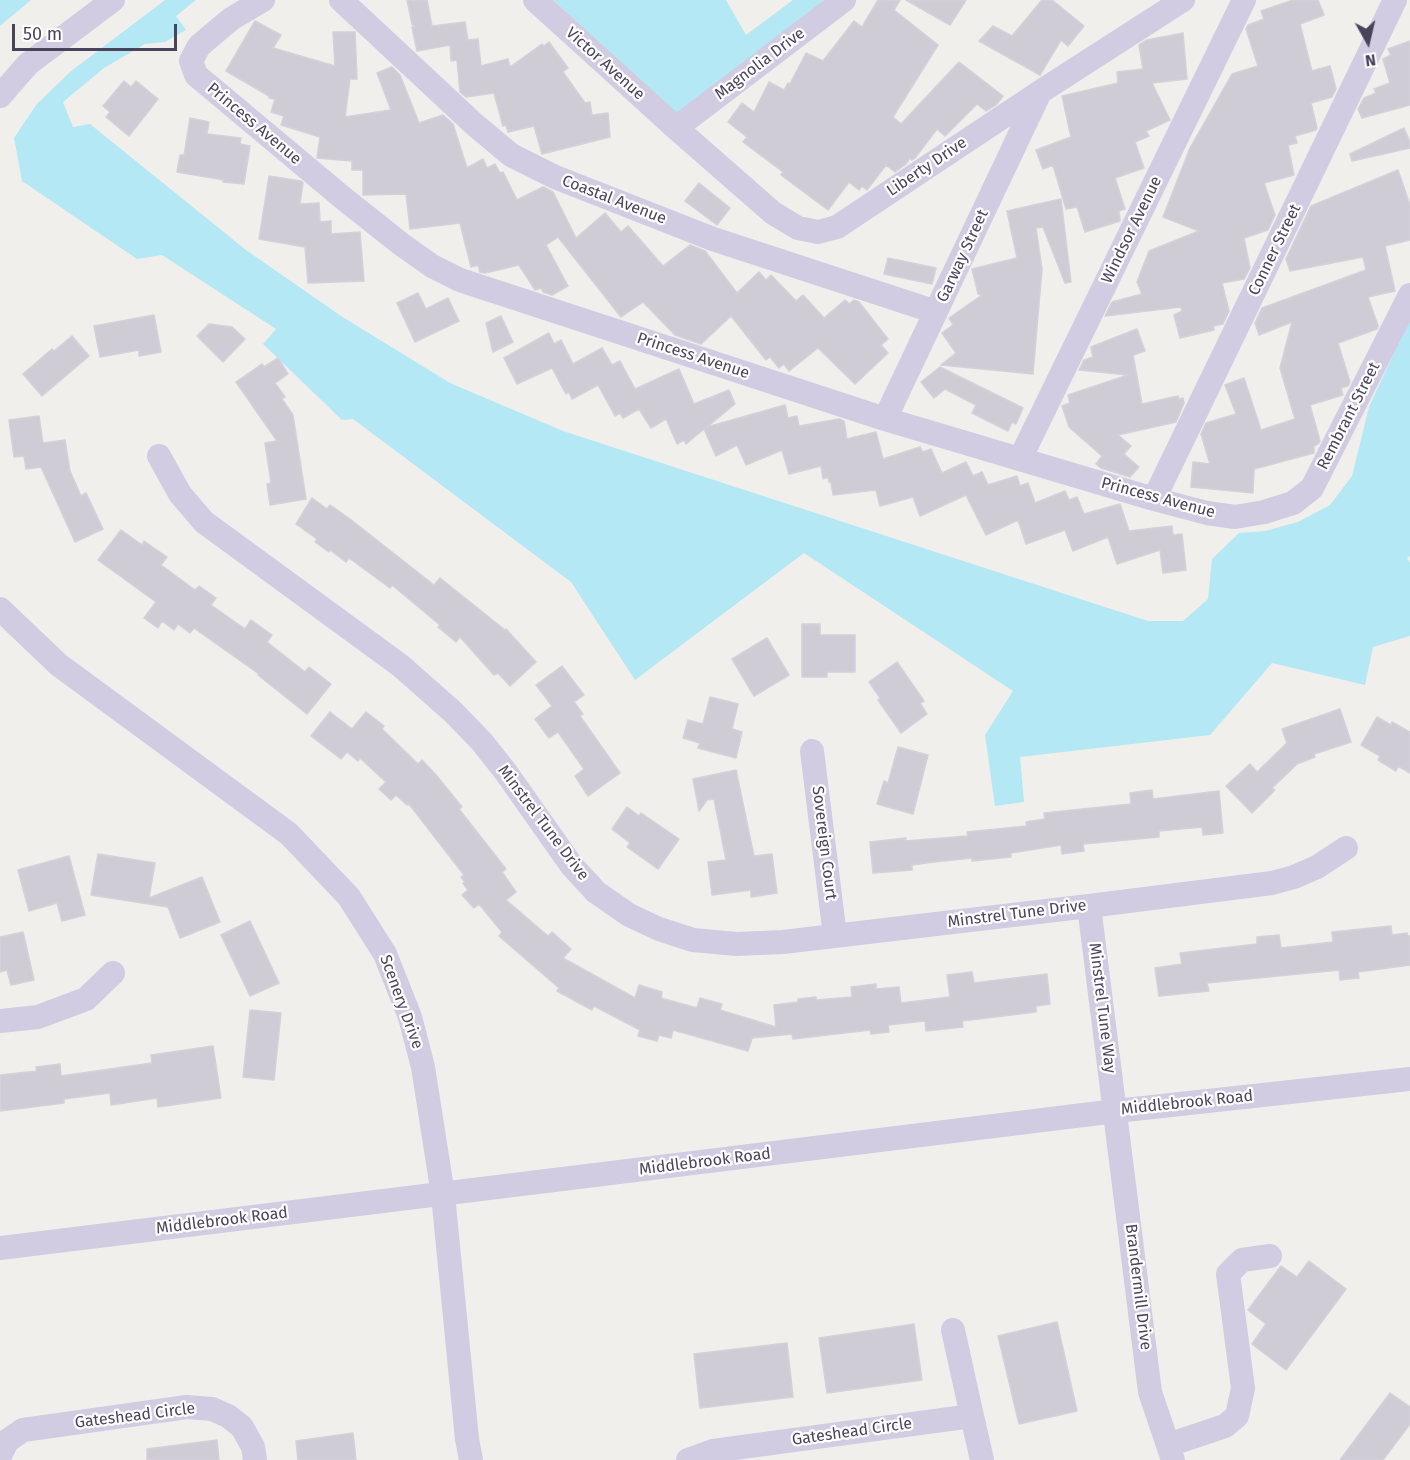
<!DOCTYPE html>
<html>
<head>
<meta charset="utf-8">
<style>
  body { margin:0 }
  #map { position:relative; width:1410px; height:1460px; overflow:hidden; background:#f0efec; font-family:"Fira Sans",sans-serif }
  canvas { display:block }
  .north { position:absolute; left:1338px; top:12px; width:60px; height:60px; -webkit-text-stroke:4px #fff; paint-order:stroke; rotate:172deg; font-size:16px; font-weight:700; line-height:24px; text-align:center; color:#4a435c }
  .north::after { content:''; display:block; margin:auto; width:21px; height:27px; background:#4a435c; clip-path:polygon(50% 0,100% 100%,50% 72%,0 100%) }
  .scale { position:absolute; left:12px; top:24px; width:165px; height:27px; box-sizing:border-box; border:3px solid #4a435c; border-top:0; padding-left:8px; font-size:18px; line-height:21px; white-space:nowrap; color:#4a435c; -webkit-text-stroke:4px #fff; paint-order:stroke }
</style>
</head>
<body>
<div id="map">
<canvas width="1410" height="1460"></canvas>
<div class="north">N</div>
<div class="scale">50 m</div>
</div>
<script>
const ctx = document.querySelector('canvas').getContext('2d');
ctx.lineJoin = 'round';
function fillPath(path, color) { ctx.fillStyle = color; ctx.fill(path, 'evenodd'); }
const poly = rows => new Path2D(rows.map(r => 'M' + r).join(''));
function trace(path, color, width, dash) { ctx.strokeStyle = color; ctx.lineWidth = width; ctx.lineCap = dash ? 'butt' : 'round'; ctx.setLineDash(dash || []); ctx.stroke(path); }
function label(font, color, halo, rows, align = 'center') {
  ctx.font = font + ' "Fira Sans",sans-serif'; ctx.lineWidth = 4.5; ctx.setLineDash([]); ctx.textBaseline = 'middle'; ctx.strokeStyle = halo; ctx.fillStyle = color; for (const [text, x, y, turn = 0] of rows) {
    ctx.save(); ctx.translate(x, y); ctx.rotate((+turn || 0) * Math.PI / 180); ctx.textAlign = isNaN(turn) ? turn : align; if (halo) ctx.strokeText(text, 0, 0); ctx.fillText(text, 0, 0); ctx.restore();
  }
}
fillPath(poly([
  [0,0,31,0,0,26],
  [165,0,196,0,176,16,186,30,165,42,145,44,104,68,63,102,73,127,90,124,246,250,341,316,450,383,563,431,1148,621,1183,621,1208,599,1212,559,1239,533,1265,531,1298,522,1330,505,1352,476,1369,407,1410,318,1410,556,1407,558,1410,563,1410,636,1373,647,1365,685,1272,663,1210,735,1020,757,1024,802,995,806,985,735,1013,691,804,553,635,680,571,582,353,419,342,420,263,344,276,329,162,255,137,259,22,181,14,138,36,105,70,72],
  [553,0,726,0,746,35,793,0,828,0,675,114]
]), '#b4e8f4');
const building = poly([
  [407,0,427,0,432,26,465,22,468,40,478,39,481,66,508,59,510,67,542,44,544,46,549,42,568,68,563,72,585,103,590,102,592,115,608,113,610,137,542,154,534,126,508,132,506,125,503,126,494,93,466,97,460,92,457,60,451,61,450,45,417,51,412,27,415,27,412,24,407,0],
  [878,0,900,0,894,10,938,45,893,117,901,124,959,62,1003,96,997,104,986,111,977,104,945,136,937,129,915,158,912,160,910,158,906,164,895,172,886,165,867,190,862,186,859,190,849,182,828,210,781,175,783,172,743,142,747,137,728,122,742,103,754,112,769,82,784,90,788,83,790,84,806,53,823,61,854,21,862,27,878,0],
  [906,0,966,0,950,25,906,0],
  [1042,0,1052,0,1084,26,1068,46,1061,40,1040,75,979,41,993,26,1012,36,1042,0],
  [1293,0,1318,0,1324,15,1300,24,1312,71,1330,66,1336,89,1332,97,1311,103,1317,128,1316,130,1295,136,1297,143,1288,145,1294,175,1264,183,1275,215,1268,230,1244,238,1250,268,1244,279,1222,283,1229,311,1223,324,1213,326,1214,330,1180,338,1174,315,1182,311,1181,307,1105,316,1112,302,1142,294,1137,282,1149,251,1199,231,1163,217,1190,148,1232,74,1258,66,1246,29,1248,25,1264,19,1261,11,1293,0],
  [255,21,281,35,273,48,335,66,333,32,355,32,357,79,350,79,345,117,391,110,377,73,392,67,400,75,419,123,443,115,453,124,467,168,483,159,487,168,495,164,500,173,503,172,517,200,543,187,553,192,576,238,605,213,621,232,628,226,663,266,690,245,705,251,737,293,759,272,766,280,771,275,796,301,803,295,824,318,845,300,849,304,854,300,859,302,888,339,881,345,888,353,855,384,818,348,789,371,784,364,779,368,770,357,766,360,731,316,701,344,675,335,643,302,621,317,558,237,546,245,568,286,552,295,543,292,541,288,535,290,519,265,485,273,480,272,478,265,471,267,460,223,410,229,406,194,363,195,363,170,352,170,352,161,317,158,320,137,281,125,284,116,271,112,275,99,269,98,269,96,226,71,255,21],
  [1183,33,1187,79,1152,83,1170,120,1146,131,1149,136,1135,142,1144,168,1115,178,1125,209,1119,211,1120,221,1085,232,1077,207,1066,209,1053,165,1043,169,1036,150,1071,137,1062,96,1118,83,1117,72,1143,69,1139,45,1147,40,1183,33],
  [1410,41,1410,105,1362,118,1358,109,1364,98,1376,93,1374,89,1390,83,1383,59,1391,55,1388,49,1410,41],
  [124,81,131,87,136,81,158,99,129,136,106,117,110,112,103,106,124,81],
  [190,118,209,122,207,134,241,138,240,144,250,146,244,184,223,182,224,180,177,172,180,155,184,155,190,118],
  [1404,128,1410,142,1410,148,1352,161,1350,154,1404,128],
  [1398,170,1410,205,1410,240,1385,246,1395,291,1368,297,1378,326,1377,329,1338,343,1350,382,1348,386,1341,388,1343,395,1310,405,1320,441,1318,444,1314,446,1314,453,1254,469,1253,493,1191,487,1193,462,1210,464,1201,434,1206,423,1236,414,1225,385,1244,378,1261,430,1295,419,1280,368,1292,322,1259,335,1255,323,1262,308,1366,270,1363,257,1290,271,1286,259,1311,206,1398,170],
  [269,176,301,181,303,183,300,204,319,203,320,222,331,221,331,234,360,232,364,281,308,283,305,247,259,239,269,176],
  [699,183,730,208,717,225,685,201,699,183],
  [1061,199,1071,282,1065,283,1043,227,1036,228,1042,269,1033,374,941,365,956,353,942,333,953,325,949,318,982,295,978,294,972,269,1017,258,1007,211,1061,199],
  [888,258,936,268,932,284,884,274,888,258],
  [418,293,426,309,448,298,459,321,415,342,397,303,418,293],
  [154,315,161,352,139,356,139,350,100,357,94,326,154,315],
  [501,316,513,342,493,352,486,323,501,316],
  [209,324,232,327,245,339,223,362,197,336,209,324],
  [1137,329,1145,351,1133,355,1142,404,1178,396,1179,399,1183,398,1184,403,1176,422,1118,435,1131,446,1124,454,1139,467,1130,477,1101,468,1096,464,1102,456,1069,427,1062,406,1070,403,1068,395,1128,375,1079,370,1084,360,1093,357,1091,347,1137,329],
  [549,333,554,344,561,340,573,364,602,348,612,365,620,361,635,389,679,369,694,404,729,390,735,404,707,427,785,405,788,418,797,416,799,426,839,419,844,421,847,439,876,432,883,459,920,447,923,452,931,449,942,473,966,462,973,476,982,472,988,485,1017,476,1020,486,1028,483,1035,503,1065,491,1069,500,1077,497,1084,514,1120,504,1129,531,1172,526,1173,535,1182,534,1186,570,1163,573,1160,550,1117,564,1108,537,1073,551,1065,530,1026,544,1018,520,986,535,966,495,920,516,913,497,880,506,876,490,833,495,831,482,829,482,828,477,823,479,821,466,789,474,782,450,746,465,737,445,716,456,704,429,686,444,684,440,677,444,666,419,651,428,639,409,623,418,620,413,615,416,598,385,572,399,569,392,566,394,552,368,517,384,504,358,549,333],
  [72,336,89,356,42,396,23,374,52,349,54,351,72,336],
  [278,358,288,374,275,383,285,397,282,399,293,415,306,499,270,505,267,484,271,483,265,443,277,441,236,382,262,364,264,367,278,358],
  [940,367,1023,408,1016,424,1012,422,1008,431,972,413,976,405,945,389,934,398,921,382,940,367],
  [39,416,43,443,65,440,70,471,81,496,86,493,103,529,75,542,41,467,26,469,24,456,14,457,9,420,39,416],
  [312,498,327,509,330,505,350,519,434,585,440,578,505,630,506,629,536,662,510,686,498,673,494,675,460,637,456,642,438,627,440,625,392,585,390,588,349,558,346,562,330,550,329,552,315,542,317,539,296,524,312,498],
  [121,530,142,545,144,541,167,557,161,565,195,590,199,586,216,598,211,605,245,629,251,620,272,635,267,642,305,672,309,667,331,684,307,714,258,675,259,674,194,628,190,633,178,624,174,630,162,621,158,628,144,618,156,602,98,560,121,530],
  [802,624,820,624,820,635,855,635,855,672,827,672,827,677,802,677,802,624],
  [767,638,789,675,754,696,732,659,767,638],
  [897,662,924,701,920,703,927,714,901,733,878,700,880,698,869,682,897,662],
  [562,666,584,695,574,702,583,714,580,716,620,773,588,796,575,776,584,769,558,732,549,738,535,719,552,706,536,685,562,666],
  [710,697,738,704,732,729,742,732,736,758,698,748,700,743,683,738,688,720,703,724,710,697],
  [1340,709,1351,742,1314,754,1315,757,1297,764,1272,788,1275,790,1252,813,1226,786,1250,764,1257,772,1287,743,1282,729,1340,709],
  [330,712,352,729,366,712,384,726,382,729,418,764,422,760,437,776,462,807,459,809,506,869,502,872,516,892,506,900,548,936,552,932,571,949,563,958,635,998,639,985,662,992,661,998,697,1008,700,998,722,1004,720,1010,776,1027,774,1005,798,1002,798,999,816,997,816,1000,852,997,851,987,876,984,876,989,899,987,901,1003,950,997,947,975,972,972,974,983,1047,974,1050,1004,1036,1006,1036,1012,962,1021,963,1027,926,1031,925,1021,888,1025,889,1032,871,1034,870,1030,793,1039,792,1034,752,1038,748,1051,673,1030,671,1038,659,1035,657,1041,638,1036,640,1030,594,1006,592,1010,557,991,559,988,499,936,502,932,479,904,474,908,462,895,468,890,463,883,465,882,461,877,464,875,409,804,407,805,396,795,391,800,379,789,386,782,360,758,358,761,347,752,341,759,311,736,330,712],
  [1377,717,1391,725,1392,722,1410,732,1410,773,1398,766,1396,771,1378,760,1380,756,1361,745,1377,717],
  [898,747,928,755,913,814,877,804,884,781,888,783,898,747],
  [736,770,754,856,772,854,777,893,751,897,751,890,712,895,708,862,726,860,714,799,707,800,699,811,693,779,736,770],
  [1152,790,1153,799,1219,791,1223,833,1203,835,1202,827,1159,831,1159,837,1083,844,1084,851,1062,854,1061,845,1011,853,1011,857,972,861,972,858,934,862,912,865,912,870,873,873,870,842,906,838,905,841,968,836,967,832,1027,826,1026,822,1045,819,1044,813,1131,804,1130,793,1152,790],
  [627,807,639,816,641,813,679,839,658,869,627,847,630,843,612,829,627,807],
  [98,854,155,863,149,898,202,877,220,922,180,938,168,907,91,895,98,854],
  [69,856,85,915,62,921,57,903,29,911,18,870,69,856],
  [250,921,279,983,250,996,221,935,250,921],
  [1391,926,1392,935,1407,933,1408,936,1410,936,1410,965,1358,972,1359,978,1340,980,1339,970,1207,983,1209,991,1159,996,1155,968,1182,964,1180,953,1257,944,1257,937,1279,935,1281,948,1333,942,1332,932,1391,926],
  [23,932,34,980,11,985,7,970,0,972,0,937,23,932],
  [250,1010,281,1013,274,1080,243,1077,250,1010],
  [213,1046,221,1098,158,1107,157,1098,111,1105,110,1093,64,1099,64,1103,0,1111,0,1075,37,1071,36,1067,60,1064,61,1076,152,1063,151,1055,213,1046],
  [1309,1261,1346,1289,1286,1370,1252,1344,1266,1324,1248,1310,1281,1266,1297,1277,1309,1261],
  [1057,1322,1077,1411,1019,1424,998,1336,1057,1322],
  [914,1324,922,1380,827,1393,819,1338,914,1324],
  [787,1343,793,1397,700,1408,694,1354,787,1343],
  [1390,1393,1410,1407,1410,1424,1383,1460,1340,1460,1390,1393],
  [353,1433,356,1460,298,1460,296,1441,353,1433],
  [217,1440,219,1460,147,1460,147,1449,217,1440]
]);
fillPath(building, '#d0ccd5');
trace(building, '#d5d0d9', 1.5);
trace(poly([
  [263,0,231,19,199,46,191,61,196,75,343,198,401,244,432,266,460,280,885,419,1154,499,1207,513,1235,517,1264,512,1293,503,1312,488,1410,295],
  [341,0,474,124,511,155,555,177,713,239,936,312],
  [535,0,676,128,773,213,798,228,818,232,837,227,1040,92,1183,0],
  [0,96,28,64,113,0],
  [676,128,844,0],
  [885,419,1040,92],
  [159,456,180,494,204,522,401,666,453,712,482,742,505,771,572,866,596,892,629,915,659,929,693,940,737,944,783,942,1089,906,1272,883,1294,877,1317,867,1346,848],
  [1020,459,1244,0],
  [1154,499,1395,0],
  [0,609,59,665,289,834,349,897,385,954,410,1017,423,1067,443,1195,467,1439,471,1460],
  [812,751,835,936],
  [1089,906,1150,1392,1173,1460],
  [0,1021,38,1017,86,999,113,973],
  [0,1248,1116,1111,1410,1079],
  [953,1330,972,1416],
  [1168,1445,1225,1426,1237,1416,1243,1388,1228,1274,1242,1260,1270,1256],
  [0,1456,7,1441,23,1430,187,1407,212,1409,228,1416,242,1427,253,1447,255,1460],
  [688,1460,713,1451,972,1416,982,1460]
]), '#d1cce1', 24);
label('16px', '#4a435c', '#fff', [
  ["Victor Avenue",605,64,42],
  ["Magnolia Drive",760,64,-37],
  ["Princess Avenue",254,124,40],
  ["Liberty Drive",927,167,-34],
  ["Coastal Avenue",614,200,21],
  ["Windsor Avenue",1132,230,-64],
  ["Conner Street",1275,250,-64],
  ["Garway Street",963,256,-65],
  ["Princess Avenue",693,356,18],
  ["Rembrant Street",1349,416,-63],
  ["Princess Avenue",1158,498,15],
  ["Minstrel Tune Drive",543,823,53],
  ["Sovereign Court",824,843,83],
  ["Minstrel Tune Drive",1017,914,-7],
  ["Scenery Drive",401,1002,70],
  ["Minstrel Tune Way",1102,1008,83],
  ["Middlebrook Road",1187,1103,-6],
  ["Middlebrook Road",705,1162,-7],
  ["Middlebrook Road",222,1221,-7],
  ["Brandermill Drive",1138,1287,83],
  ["Gateshead Circle",135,1416,-7],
  ["Gateshead Circle",852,1432,-8]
]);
</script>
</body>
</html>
